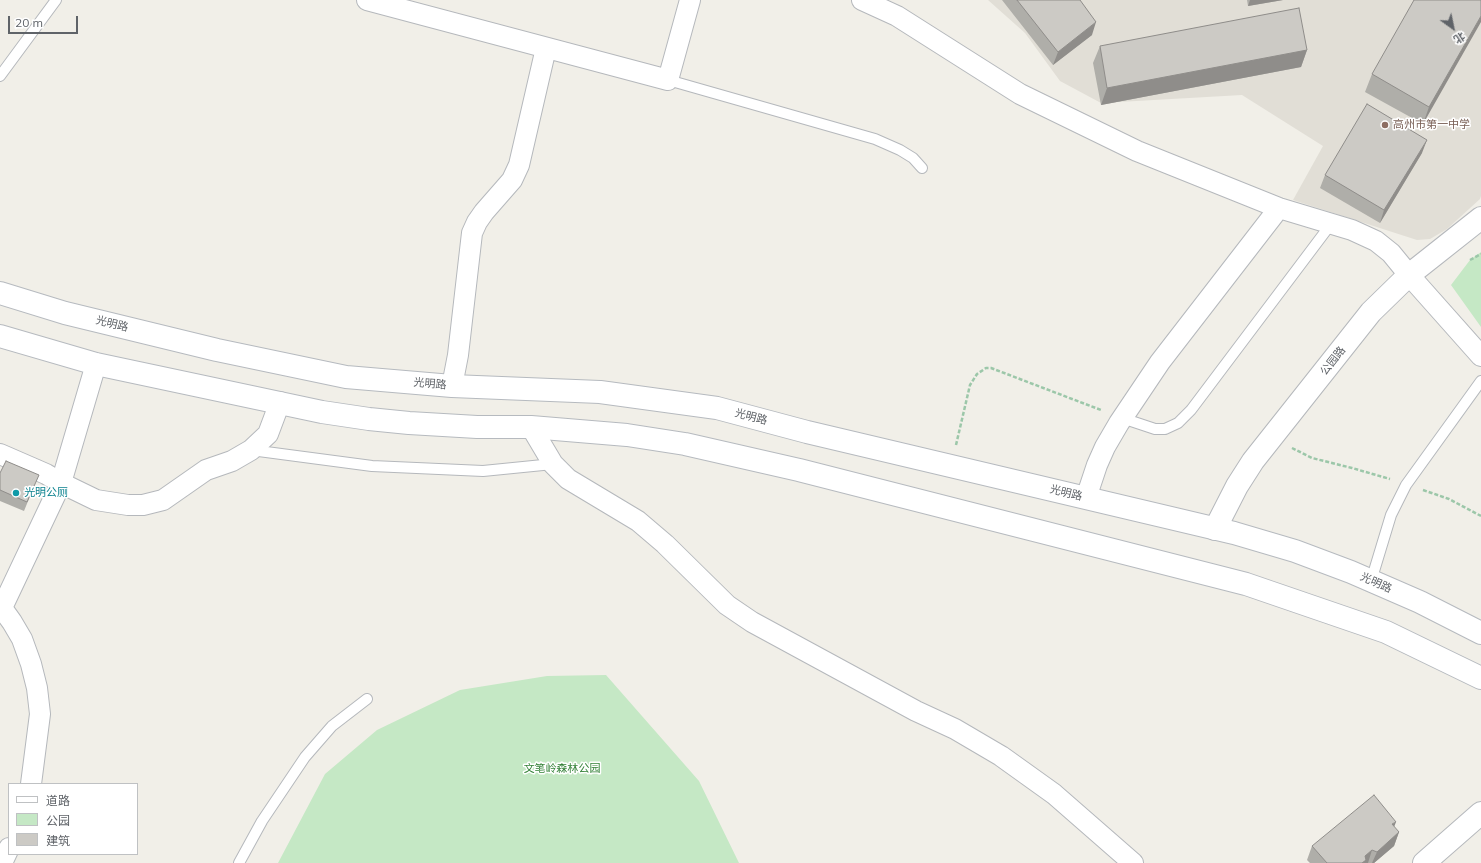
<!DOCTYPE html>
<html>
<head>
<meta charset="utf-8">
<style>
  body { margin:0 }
  #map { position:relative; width:1481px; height:863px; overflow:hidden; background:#f1efe8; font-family:Mulish,"Noto Sans SC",sans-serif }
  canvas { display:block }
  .legend { position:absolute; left:8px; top:783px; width:130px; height:72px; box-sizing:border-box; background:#fff; border:1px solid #bfc1c3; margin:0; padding:5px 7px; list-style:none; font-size:12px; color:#5f6368 }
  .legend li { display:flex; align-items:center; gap:8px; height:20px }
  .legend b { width:20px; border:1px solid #bfc1c3 }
  .north { position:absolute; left:1433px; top:8px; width:40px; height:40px; -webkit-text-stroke:3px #fff; paint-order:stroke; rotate:147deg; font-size:11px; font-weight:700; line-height:16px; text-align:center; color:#5f6368 }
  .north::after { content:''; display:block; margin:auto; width:14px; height:18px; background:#5f6368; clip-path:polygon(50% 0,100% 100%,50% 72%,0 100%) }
  .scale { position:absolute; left:8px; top:16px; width:70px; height:18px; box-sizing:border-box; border:2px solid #5f6368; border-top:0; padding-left:5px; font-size:12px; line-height:14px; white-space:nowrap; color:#5f6368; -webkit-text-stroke:3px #fff; paint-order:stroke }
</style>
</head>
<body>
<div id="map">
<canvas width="1481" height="863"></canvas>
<ul class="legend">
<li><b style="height:5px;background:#fff"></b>道路</li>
<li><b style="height:11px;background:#c5e8c5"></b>公园</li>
<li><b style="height:11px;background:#cccac5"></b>建筑</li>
</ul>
<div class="north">北</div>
<div class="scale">20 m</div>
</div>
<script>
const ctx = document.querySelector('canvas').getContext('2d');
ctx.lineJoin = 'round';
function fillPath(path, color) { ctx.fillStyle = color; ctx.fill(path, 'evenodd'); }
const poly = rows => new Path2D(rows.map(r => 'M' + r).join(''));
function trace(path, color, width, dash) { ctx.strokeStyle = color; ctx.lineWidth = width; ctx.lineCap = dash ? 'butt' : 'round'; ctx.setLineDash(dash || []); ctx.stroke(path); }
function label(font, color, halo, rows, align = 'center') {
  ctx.font = font + ' Mulish,"Noto Sans SC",sans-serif'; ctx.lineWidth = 3; ctx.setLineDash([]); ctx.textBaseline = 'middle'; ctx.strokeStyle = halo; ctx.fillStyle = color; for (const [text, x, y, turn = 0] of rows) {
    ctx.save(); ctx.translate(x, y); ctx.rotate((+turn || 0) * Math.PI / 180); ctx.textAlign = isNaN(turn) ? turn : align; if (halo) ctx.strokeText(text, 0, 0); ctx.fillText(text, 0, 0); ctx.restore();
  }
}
fillPath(poly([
  [988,0,1481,0,1481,196,1480,199,1447,229,1430,239,1417,240,1293,200,1323,146,1242,95,1101,103,1060,81,1025,33]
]), '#e1ded6');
fillPath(poly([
  [1481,252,1481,327,1451,285,1470,260],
  [606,675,699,781,739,863,278,863,325,774,377,730,460,690,547,676]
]), '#c5e8c5');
const service = poly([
  [0,76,56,0],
  [668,80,875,139,900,150,913,158,922,168],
  [1122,418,1155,429,1165,429,1178,423,1191,410,1331,224],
  [251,450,372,466,483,471,553,464],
  [1371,581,1391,515,1406,485,1481,381],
  [239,863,262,821,305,757,332,726,367,699]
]);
const minor = poly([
  [367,0,668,80,690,0],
  [862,0,897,16,1020,94,1137,151,1279,208,1352,230,1376,241,1391,253,1409,275,1481,356],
  [452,386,458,355,472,233,477,222,484,212,512,180,519,165,546,48],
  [531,427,553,464,568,479,638,521,665,544,727,605,752,622,916,711,955,729,1001,756,1054,794,1133,863],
  [0,454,46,474,61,483,96,500,128,505,143,505,163,500,206,470,232,461,251,450,268,434,280,402],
  [1086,498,1097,465,1105,447,1119,423,1160,362,1279,208],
  [2,608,12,622,22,639,31,664,37,688,40,714,31,784],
  [0,612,61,483,96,364],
  [2,863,9,848]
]);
const tertiary = poly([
  [1215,529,1237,486,1253,461,1371,312,1409,275,1481,218],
  [1424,863,1481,813]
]);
const secondary = poly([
  [0,293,65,313,217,350,346,377,452,386,600,392,717,408,807,432,1234,533,1295,551,1351,572,1420,602,1481,633],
  [0,336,96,364,322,412,369,419,409,423,477,427,531,427,627,435,685,444,799,470,1246,584,1386,632,1481,678]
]);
trace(service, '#b5b8bc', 12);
trace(minor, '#b5b8bc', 22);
trace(tertiary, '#b5b8bc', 24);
trace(secondary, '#b6babf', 24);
trace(poly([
  [1470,260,1481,254],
  [956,445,970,385,977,374,986,368,991,368,1101,410],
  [1292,448,1312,458,1352,468,1390,479],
  [1423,490,1449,499,1481,516]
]), '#9cc7a9', 2.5, [4, 2]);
trace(service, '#fff', 10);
trace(minor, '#fff', 20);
trace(tertiary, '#fff', 22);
trace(secondary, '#fff', 22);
fillPath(poly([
  [1002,0,1080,0,1092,35,1053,65],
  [1247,0,1283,0,1248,6],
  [1481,0,1423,124,1365,92,1372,74],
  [1100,46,1307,50,1301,67,1101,105,1093,63],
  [1422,153,1380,223,1320,188,1325,175],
  [0,473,35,484,24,511,0,501],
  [1399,832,1394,846,1374,863,1310,863,1307,860,1312,846]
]), '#afaea9');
fillPath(poly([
  [1250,0,1283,0,1248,6],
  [1481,16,1481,22,1423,124,1429,107],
  [1096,22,1092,35,1053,65,1058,52],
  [1307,50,1301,67,1101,105,1107,88],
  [1427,140,1422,153,1380,223,1384,210],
  [1396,822,1391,835,1392,824],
  [1399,832,1394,846,1374,863,1372,863,1377,852],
  [1372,850,1368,863,1362,863,1365,856]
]), '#8f8d8a');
const building = poly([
  [1017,0,1080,0,1096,22,1058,52,1017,0],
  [1414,0,1481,0,1481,16,1429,107,1372,74,1414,0],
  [1299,8,1307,50,1107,88,1100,46,1299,8],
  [1367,104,1427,140,1384,210,1325,175,1367,104],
  [6,461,39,475,27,502,0,490,0,473,6,461],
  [1374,795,1396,822,1392,824,1399,832,1377,852,1372,850,1365,856,1366,860,1362,863,1327,863,1312,846,1374,795]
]);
fillPath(building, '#cccac5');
trace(building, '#8f8d8a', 1);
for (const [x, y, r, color] of [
  [1385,125,4,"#8d6e63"],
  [16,493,4,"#0f9aa8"]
]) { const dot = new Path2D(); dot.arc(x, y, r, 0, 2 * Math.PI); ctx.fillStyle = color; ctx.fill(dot); trace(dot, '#fff', 1.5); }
label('11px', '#785e54', '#fff', [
  ["高州市第一中学",1393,125]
], 'left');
label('11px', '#5f6368', '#fff', [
  ["光明路",112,324,14],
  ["公园路",1333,361,-52],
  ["光明路",430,384,5],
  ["光明路",751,417,15],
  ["光明路",1066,493,14],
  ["光明路",1376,583,24]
]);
label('11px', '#0d838f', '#fff', [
  ["光明公厕",24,493]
], 'left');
label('11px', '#348238', '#fff', [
  ["文笔岭森林公园",562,769]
]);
</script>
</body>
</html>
